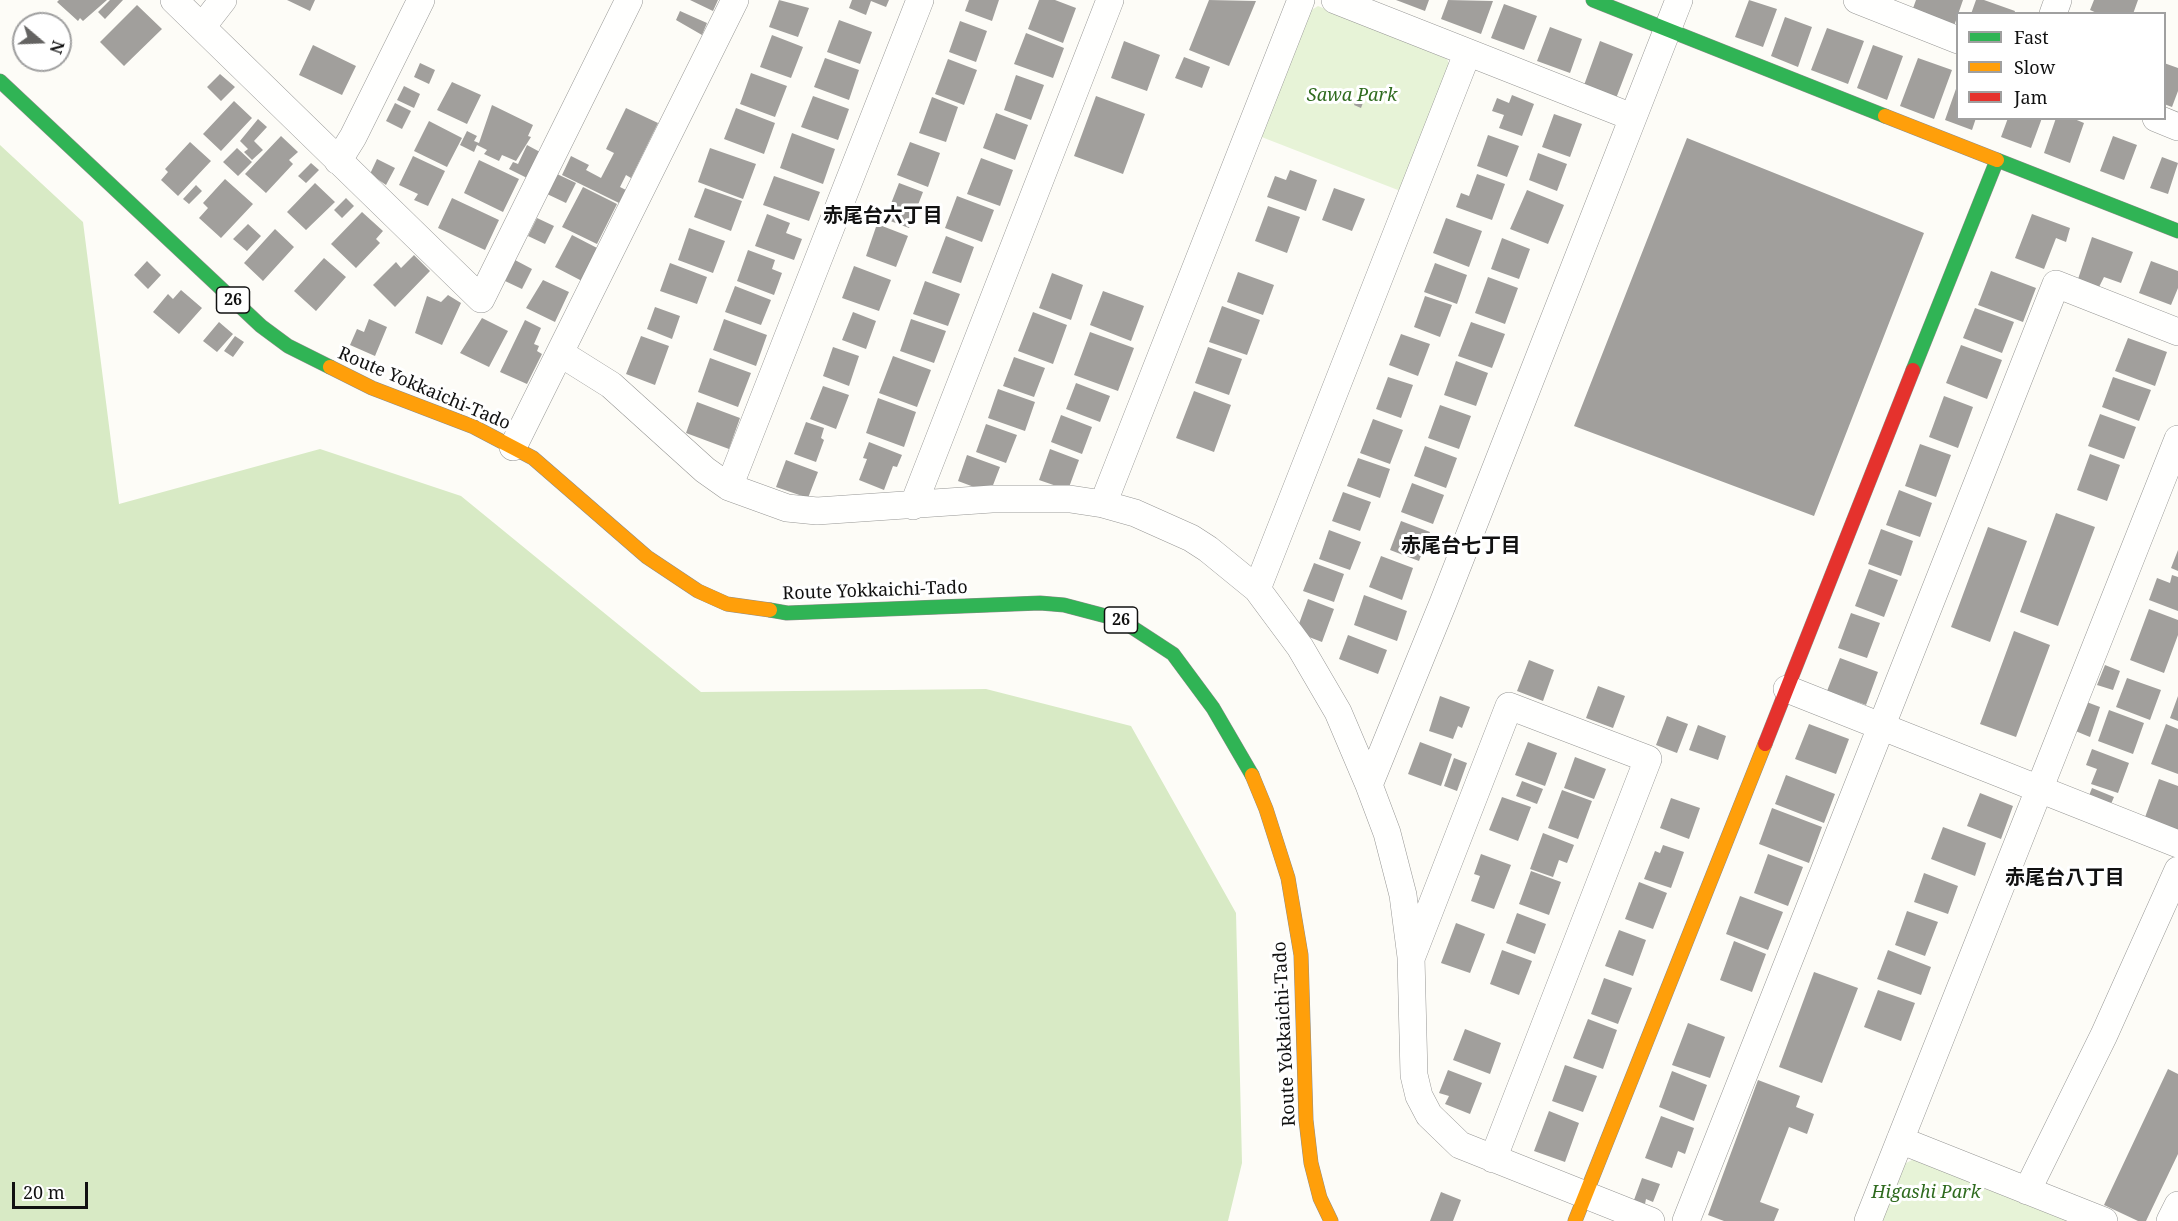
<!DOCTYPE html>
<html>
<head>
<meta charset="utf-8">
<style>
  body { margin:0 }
  #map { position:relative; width:2178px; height:1221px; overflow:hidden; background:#fdfcf7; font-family:"Noto Serif",serif }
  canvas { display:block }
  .legend { position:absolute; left:1956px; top:12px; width:210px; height:108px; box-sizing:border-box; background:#fff; border:2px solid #a0a0a0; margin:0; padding:8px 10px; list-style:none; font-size:18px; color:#111 }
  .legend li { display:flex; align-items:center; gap:12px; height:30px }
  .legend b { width:30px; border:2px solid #a0a0a0 }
  .north { position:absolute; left:12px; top:12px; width:60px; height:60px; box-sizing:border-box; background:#fff; border:2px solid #a0a0a0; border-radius:50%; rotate:109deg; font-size:16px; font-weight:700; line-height:24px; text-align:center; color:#111 }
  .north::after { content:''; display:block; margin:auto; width:21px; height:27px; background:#646362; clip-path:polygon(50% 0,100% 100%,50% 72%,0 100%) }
  .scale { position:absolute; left:12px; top:1182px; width:76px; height:27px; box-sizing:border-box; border:3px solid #111; border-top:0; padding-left:8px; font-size:18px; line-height:21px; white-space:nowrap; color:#111; -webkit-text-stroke:4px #fff; paint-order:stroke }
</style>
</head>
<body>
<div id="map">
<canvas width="2178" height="1221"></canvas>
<ul class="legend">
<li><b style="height:8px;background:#30b455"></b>Fast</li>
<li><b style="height:8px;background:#ff9f0a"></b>Slow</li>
<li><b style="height:8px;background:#e5322d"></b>Jam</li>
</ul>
<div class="north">N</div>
<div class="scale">20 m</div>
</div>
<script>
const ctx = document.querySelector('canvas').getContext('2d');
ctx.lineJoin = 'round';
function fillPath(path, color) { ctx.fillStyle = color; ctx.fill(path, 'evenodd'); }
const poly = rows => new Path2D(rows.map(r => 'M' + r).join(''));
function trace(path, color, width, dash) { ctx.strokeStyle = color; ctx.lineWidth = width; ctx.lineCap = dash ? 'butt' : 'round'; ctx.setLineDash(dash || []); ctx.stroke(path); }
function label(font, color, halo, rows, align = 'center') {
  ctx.font = font + ' "Noto Serif","Noto Sans JP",serif'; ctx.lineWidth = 6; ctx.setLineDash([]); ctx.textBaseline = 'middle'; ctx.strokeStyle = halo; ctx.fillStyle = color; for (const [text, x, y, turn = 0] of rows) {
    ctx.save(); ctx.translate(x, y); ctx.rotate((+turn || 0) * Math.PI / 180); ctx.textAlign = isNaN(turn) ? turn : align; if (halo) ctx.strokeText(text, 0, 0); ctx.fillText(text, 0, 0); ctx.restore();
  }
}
fillPath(poly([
  [1318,6,1447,59,1451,68,1403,192,1259,136,1310,11],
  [1916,1158,2074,1221,1881,1221,1904,1164]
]), '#e7f3d7');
fillPath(poly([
  [0,145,83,222,119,504,320,449,461,496,701,692,986,689,1131,726,1236,913,1242,1163,1228,1221,0,1221]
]), '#d8eac5');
fillPath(poly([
  [59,0,107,0,83,21,80,18,78,21,57,2],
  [110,0,123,0,105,19,98,12],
  [287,0,315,0,310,11],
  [690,0,718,0,713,11],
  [779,0,809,8,798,37,769,27],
  [852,0,889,0,886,7,871,1,866,15,849,8],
  [969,0,999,0,992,21,965,11],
  [1039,0,1055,0,1076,8,1063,43,1028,29],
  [1209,0,1256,1,1229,66,1189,50],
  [1396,0,1429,0,1425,11],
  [1448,0,1493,1,1481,34,1441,19],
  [1749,0,1777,9,1763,47,1735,37],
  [1916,0,1963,0,1954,26,1912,11],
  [1976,0,1984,0,2015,11,2014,14,1971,14],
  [2094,0,2138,0,2133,14,2099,14,2090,10],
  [1504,4,1537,16,1524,50,1491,38],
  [137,5,162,29,124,66,100,42],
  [680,11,707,23,702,35,676,20],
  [1785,17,1812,27,1798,67,1771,56],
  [839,20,872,32,860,64,827,52],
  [960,21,987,31,976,62,949,52],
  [1550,27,1582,39,1570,73,1537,61],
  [1827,28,1864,41,1848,84,1811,70],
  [1026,33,1064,48,1053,78,1014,64],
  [772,35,803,47,791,78,760,67],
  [1124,41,1160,55,1147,91,1111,78],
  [1600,41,1633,54,1615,101,1583,88],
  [313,45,356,66,342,95,299,75],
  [1873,45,1903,56,1887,100,1857,88],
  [1184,57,1210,67,1202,88,1175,78],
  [825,58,859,70,849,100,814,87],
  [1918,58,1952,70,1934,119,1900,106],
  [948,59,977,70,964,105,935,94],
  [420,63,435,70,429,84,414,77],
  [2164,63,2178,68,2178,91,2172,107,2164,104],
  [751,73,787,86,775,117,740,104],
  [220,74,235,87,221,101,207,87],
  [1016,75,1044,85,1031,120,1004,110],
  [452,82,481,95,467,124,437,110],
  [404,86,420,94,414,108,397,100],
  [1957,86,1958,118,1976,118,1972,130,1945,120],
  [1512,95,1534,104,1522,136,1499,128,1504,115,1492,111,1497,98,1509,103],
  [813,96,849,109,838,140,801,127],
  [1096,96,1145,114,1123,174,1074,156],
  [932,97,958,107,946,142,919,133],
  [1357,97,1364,100,1361,108,1354,105],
  [234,101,252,118,221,151,203,134],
  [395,103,411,111,402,129,386,121],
  [492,105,533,125,528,136,531,137,516,161,502,155,499,161,484,154,487,150,477,145,474,152,460,145,467,131,477,136,474,141,479,143],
  [626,108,658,123,631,178,626,175,620,187,626,190,619,203,562,175,571,156,589,165,586,170,601,178,614,153,606,149],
  [736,108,775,123,764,154,724,139],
  [996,113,1028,125,1015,160,983,148],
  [1554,114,1582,124,1570,157,1542,147],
  [2008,118,2042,118,2031,148,2001,137],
  [2056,118,2072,118,2084,123,2070,163,2044,153],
  [258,119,267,127,254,141,263,150,252,160,244,152,248,149,240,141],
  [429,121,462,138,447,167,414,151],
  [792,133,835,149,823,184,780,168],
  [1488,135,1519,146,1507,177,1477,166],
  [281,136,298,152,289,160,293,164,266,193,245,174],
  [2113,136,2137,145,2124,180,2100,171],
  [1687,138,1924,233,1814,516,1574,426],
  [190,142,211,161,178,196,161,180,168,172,165,169],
  [910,142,940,153,928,187,897,175],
  [527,145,540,152,527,178,509,169,513,162,518,164],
  [237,148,252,162,238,176,223,162],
  [710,148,756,164,743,199,698,182],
  [1538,153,1567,164,1557,191,1529,180],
  [413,156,445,171,428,206,414,200,418,194,399,185],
  [2162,157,2178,163,2168,194,2150,188],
  [981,158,1013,170,1000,206,967,194],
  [377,159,395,168,386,185,370,174],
  [479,160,519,179,503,212,464,193],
  [311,163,319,170,306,183,298,176],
  [1290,170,1317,180,1306,211,1267,197,1275,176,1286,180],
  [557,174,576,183,566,203,547,194],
  [1477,174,1505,184,1492,220,1456,207,1461,193,1469,196],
  [774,176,820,192,809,221,763,205],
  [225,179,253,204,221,238,199,218,208,208,203,203],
  [315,183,335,202,306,230,287,212],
  [899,183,923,192,909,228,885,219],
  [196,185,202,191,189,204,183,199],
  [583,187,617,204,597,244,562,227],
  [705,188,742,201,731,231,694,217],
  [1334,188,1365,199,1352,231,1322,220],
  [1527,190,1564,205,1548,244,1510,229],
  [957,196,994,210,982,242,945,228],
  [346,198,354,206,342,218,334,210],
  [452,198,499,220,485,250,438,228],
  [1268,206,1300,217,1287,253,1255,241],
  [362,212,383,231,376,239,380,243,356,268,331,244],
  [767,214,790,223,786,233,802,239,794,260,755,246],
  [2032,214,2070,228,2066,242,2056,238,2044,269,2015,258],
  [537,218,554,226,545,244,528,236],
  [1446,218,1482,231,1469,267,1433,253],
  [248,224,261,236,247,251,233,239],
  [877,224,908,236,896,267,866,256],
  [689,228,725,241,713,273,678,260],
  [275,229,294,247,263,281,244,263],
  [572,235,599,249,582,281,555,267],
  [946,236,974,247,961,283,932,273],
  [2092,237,2133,252,2121,283,2104,277,2099,287,2078,279],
  [1502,238,1530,249,1519,279,1491,269],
  [748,250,775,260,772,269,782,273,774,295,737,281],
  [414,255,430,271,395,307,373,285,396,262,401,268],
  [324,258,346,277,316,311,294,291],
  [515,260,532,269,522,289,505,281],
  [147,261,161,275,148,289,134,275],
  [2151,261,2178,271,2178,288,2171,305,2139,293],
  [670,263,707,277,697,304,660,291],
  [1435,263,1467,275,1457,304,1424,292],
  [854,266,891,280,879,311,842,298],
  [1991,271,2036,288,2023,322,1978,305],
  [1238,272,1274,285,1263,315,1227,302],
  [1052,273,1083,285,1071,320,1039,308],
  [1488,277,1518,288,1505,324,1475,313],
  [543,280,569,292,555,322,526,308],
  [925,281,960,294,948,326,913,314],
  [735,286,771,300,761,325,725,312],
  [181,290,202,308,179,334,153,312,168,294,173,299],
  [1103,291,1144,306,1131,341,1090,325],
  [448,295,461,303,442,345,415,333,427,296,441,302],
  [1425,296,1452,305,1440,337,1414,327],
  [1222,306,1260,320,1247,355,1209,342],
  [655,307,680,316,672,339,647,329],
  [1975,308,2014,322,2002,353,1963,338],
  [853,312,876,321,866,349,842,340],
  [1033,312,1067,325,1053,364,1018,351],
  [482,318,508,331,489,367,460,353],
  [369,319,387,327,375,356,350,345,357,329,364,332],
  [724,319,767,335,756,366,713,350],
  [911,319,946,331,934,363,900,351],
  [525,320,541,328,534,344,539,346,537,351,542,354,527,384,500,372],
  [219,322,233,334,217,352,203,341],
  [1471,322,1505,334,1492,368,1458,356],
  [1090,332,1134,348,1118,391,1074,375],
  [1401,334,1430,344,1418,376,1389,365],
  [235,336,244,342,233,357,224,351],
  [641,336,669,346,655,385,626,374],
  [2128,338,2167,352,2155,386,2115,371],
  [1961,345,2002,360,1987,399,1946,383],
  [833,347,859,356,849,386,823,376],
  [1208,347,1242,359,1229,395,1195,383],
  [893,356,931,370,917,407,879,393],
  [1014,357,1045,368,1034,397,1003,386],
  [710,358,751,373,738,407,698,392],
  [1456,361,1488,373,1476,406,1444,395],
  [1388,377,1413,385,1401,418,1376,409],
  [2113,377,2151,390,2139,421,2102,407],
  [1076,383,1110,396,1100,422,1066,409],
  [823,386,849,395,836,429,810,419],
  [998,389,1035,402,1025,431,988,418],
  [1194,391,1231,405,1214,452,1176,438],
  [1944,396,1973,407,1958,448,1929,437],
  [878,398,916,412,904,447,866,433],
  [697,402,740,418,729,449,686,433],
  [1440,405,1471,416,1459,449,1428,438],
  [2100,414,2136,427,2124,459,2088,446],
  [1061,415,1092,427,1082,454,1051,442],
  [1373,419,1403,430,1390,464,1360,453],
  [806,422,824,428,821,438,824,440,816,462,794,454],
  [986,424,1017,435,1006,463,976,452],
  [869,442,902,455,897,467,893,466,884,490,859,480,867,459,863,458],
  [1920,444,1951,455,1936,497,1905,486],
  [1425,446,1457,458,1446,488,1414,476],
  [1050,449,1079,460,1068,490,1039,480],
  [2090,454,2120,465,2107,501,2077,490],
  [967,455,1000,467,990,493,958,481],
  [1358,458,1390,469,1380,498,1347,486],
  [786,460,818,472,808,498,776,487],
  [1412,483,1444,495,1433,524,1401,512],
  [1899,490,1932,503,1920,537,1886,525],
  [1343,492,1371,502,1360,531,1332,521],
  [2056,513,2095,527,2058,626,2020,612],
  [1401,521,1430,532,1419,561,1390,550],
  [1988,527,2027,541,1990,642,1951,627],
  [1881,529,1913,541,1901,576,1868,564],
  [1329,530,1361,542,1350,570,1319,559],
  [2178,550,2178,571,2171,568],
  [1381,556,1413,568,1402,600,1369,587],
  [1314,563,1344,574,1334,602,1303,591],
  [1869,569,1898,580,1884,617,1855,606],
  [2172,575,2178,577,2178,611,2149,600,2157,578,2170,583],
  [1364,595,1407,611,1397,641,1354,625],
  [1308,599,1334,609,1322,642,1296,632],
  [2149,609,2178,620,2178,635,2164,673,2130,660],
  [1851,613,1880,623,1867,658,1838,648],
  [2014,631,2050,645,2016,737,1980,724],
  [1348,635,1387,650,1378,674,1339,659],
  [1840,658,1878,672,1866,705,1827,691],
  [1529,660,1554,670,1543,701,1517,691],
  [2105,665,2120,671,2113,690,2097,685],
  [2127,678,2161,690,2150,720,2116,707],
  [1598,686,1625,696,1613,728,1586,718],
  [1440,696,1470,707,1462,728,1458,726,1453,739,1429,731],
  [2178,696,2178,721,2170,718],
  [2084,701,2100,707,2090,737,2073,730],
  [2109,710,2144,723,2133,754,2098,741],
  [1667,716,1688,724,1677,753,1656,745],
  [1809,724,1849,739,1836,774,1795,759],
  [2166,724,2178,729,2178,774,2151,764],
  [1698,725,1726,736,1718,760,1689,750],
  [1420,742,1452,754,1441,786,1408,774],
  [1528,742,1557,753,1545,786,1515,775],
  [2092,749,2129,763,2118,793,2091,784,2097,769,2086,765],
  [1575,757,1606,769,1594,799,1564,788],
  [1454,758,1467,763,1457,791,1444,786],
  [1786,775,1835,794,1824,823,1775,804],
  [2159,779,2178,786,2178,830,2144,820],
  [1522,781,1543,789,1537,804,1516,796],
  [2092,788,2114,797,2108,811,2086,803],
  [1562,790,1592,801,1578,839,1548,828],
  [1980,793,2013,806,2001,839,1967,826],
  [1502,797,1531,807,1518,841,1489,830],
  [1671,798,1700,808,1689,839,1660,828],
  [1772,808,1822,827,1809,863,1759,844],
  [1943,827,1986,843,1975,876,1931,859],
  [1543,833,1574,845,1567,863,1559,860,1553,877,1530,869],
  [1663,845,1684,852,1671,888,1644,879,1655,851,1660,853],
  [1481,854,1511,865,1494,909,1471,901,1480,876,1474,874],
  [1768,854,1803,867,1788,906,1754,893],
  [1531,871,1561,882,1549,915,1519,904],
  [1924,873,1958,886,1948,914,1914,902],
  [1639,882,1667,893,1653,929,1625,919],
  [1740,896,1783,912,1768,950,1726,934],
  [1907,911,1938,922,1925,956,1895,945],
  [1517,913,1546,924,1535,954,1506,943],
  [1456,923,1485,934,1470,973,1441,963],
  [1619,930,1646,940,1633,976,1605,966],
  [1734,941,1766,954,1752,992,1720,980],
  [1502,950,1532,961,1519,995,1490,984],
  [1888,950,1931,967,1921,995,1877,979],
  [1814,972,1858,988,1822,1083,1779,1067],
  [1604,978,1632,988,1618,1024,1591,1014],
  [1878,990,1915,1003,1901,1041,1864,1027],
  [1588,1019,1617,1030,1603,1069,1573,1058],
  [1688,1023,1725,1037,1710,1078,1672,1065],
  [1465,1029,1501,1043,1490,1074,1453,1060],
  [1565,1065,1597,1076,1583,1112,1552,1101],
  [2168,1069,2178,1074,2178,1154,2146,1221,2138,1221,2104,1205],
  [1448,1070,1482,1083,1470,1114,1445,1104,1449,1096,1439,1093],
  [1672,1071,1707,1085,1694,1121,1659,1107],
  [1758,1080,1800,1096,1796,1107,1814,1114,1807,1134,1789,1127,1760,1202,1779,1209,1774,1221,1724,1221,1708,1215],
  [1549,1111,1579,1123,1565,1162,1534,1151],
  [1661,1116,1694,1128,1685,1154,1678,1151,1672,1168,1645,1158],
  [1642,1178,1660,1184,1653,1202,1646,1199,1645,1204,1634,1200],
  [1441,1192,1461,1200,1453,1221,1430,1221]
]), '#a19f9c');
const street = poly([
  [174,0,481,299,629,0],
  [1335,0,1632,117],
  [1857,0,1958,40],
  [2053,14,2058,0],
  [202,27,223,0],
  [2156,118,2178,127],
  [338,161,353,137,421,0],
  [560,353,611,385,705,470,729,487,787,508,817,511,992,499,1070,499,1103,504,1135,513,1191,538,1208,549,1257,589,1300,647,1338,712,1369,785,1387,833,1403,895,1411,957,1414,1075,1419,1096,1429,1115,1460,1145,1651,1221],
  [513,447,735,0],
  [729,487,920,0],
  [1103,504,1301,0],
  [913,506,1110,0],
  [1257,589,1467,54],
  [1787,689,2178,844],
  [1369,785,1443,603,1679,0],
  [1412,956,1509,706,1648,759,1493,1159],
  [1900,1140,2104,1221],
  [2027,1191,2104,1035,2178,870],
  [1686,1221,2056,284,2178,332],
  [1868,1221,2178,439],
  [2170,1221,2178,1205]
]);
const fast = poly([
  [1593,0,1885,116],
  [0,81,261,326,288,346,330,367],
  [1913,370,1997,160,2178,231],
  [770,610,787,613,1040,603,1064,605,1121,620,1173,654,1213,708,1252,775]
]);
const slow = poly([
  [1885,116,1997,160],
  [330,367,372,388,474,427,533,458,647,557,698,591,727,604,770,610],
  [1252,775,1266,809,1288,878,1301,955,1306,1120,1311,1163,1320,1198,1331,1221],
  [1575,1221,1765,744]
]);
const jam = poly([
  [1765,744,1913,370]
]);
trace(street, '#979795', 28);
trace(fast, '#8e8d8b', 15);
trace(slow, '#8e8d8b', 15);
trace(jam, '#8e8d8b', 15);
trace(street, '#fffffe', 27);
trace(fast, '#30b455', 14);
trace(slow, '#ff9f0a', 14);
trace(jam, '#e5322d', 14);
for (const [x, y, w] of [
  [233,300,33],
  [1121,620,33]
]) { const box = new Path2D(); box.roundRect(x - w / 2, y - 13, w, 26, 4.5); ctx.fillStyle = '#fff'; ctx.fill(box); trace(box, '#111', 1.5); }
label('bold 16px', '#111', null, [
  ["26",233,300],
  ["26",1121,620]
]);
label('italic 18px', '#2f6b1f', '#fff', [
  ["Sawa Park",1352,96],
  ["Higashi Park",1926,1193]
]);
label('18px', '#111', '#fff', [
  ["Route Yokkaichi-Tado",424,389,23],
  ["Route Yokkaichi-Tado",875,591,-2],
  ["Route Yokkaichi-Tado",1285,1034,-93]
]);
label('bold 20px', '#111', '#fff', [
  ["赤尾台六丁目",883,216],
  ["赤尾台七丁目",1461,546],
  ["赤尾台八丁目",2065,878]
]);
</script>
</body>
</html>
